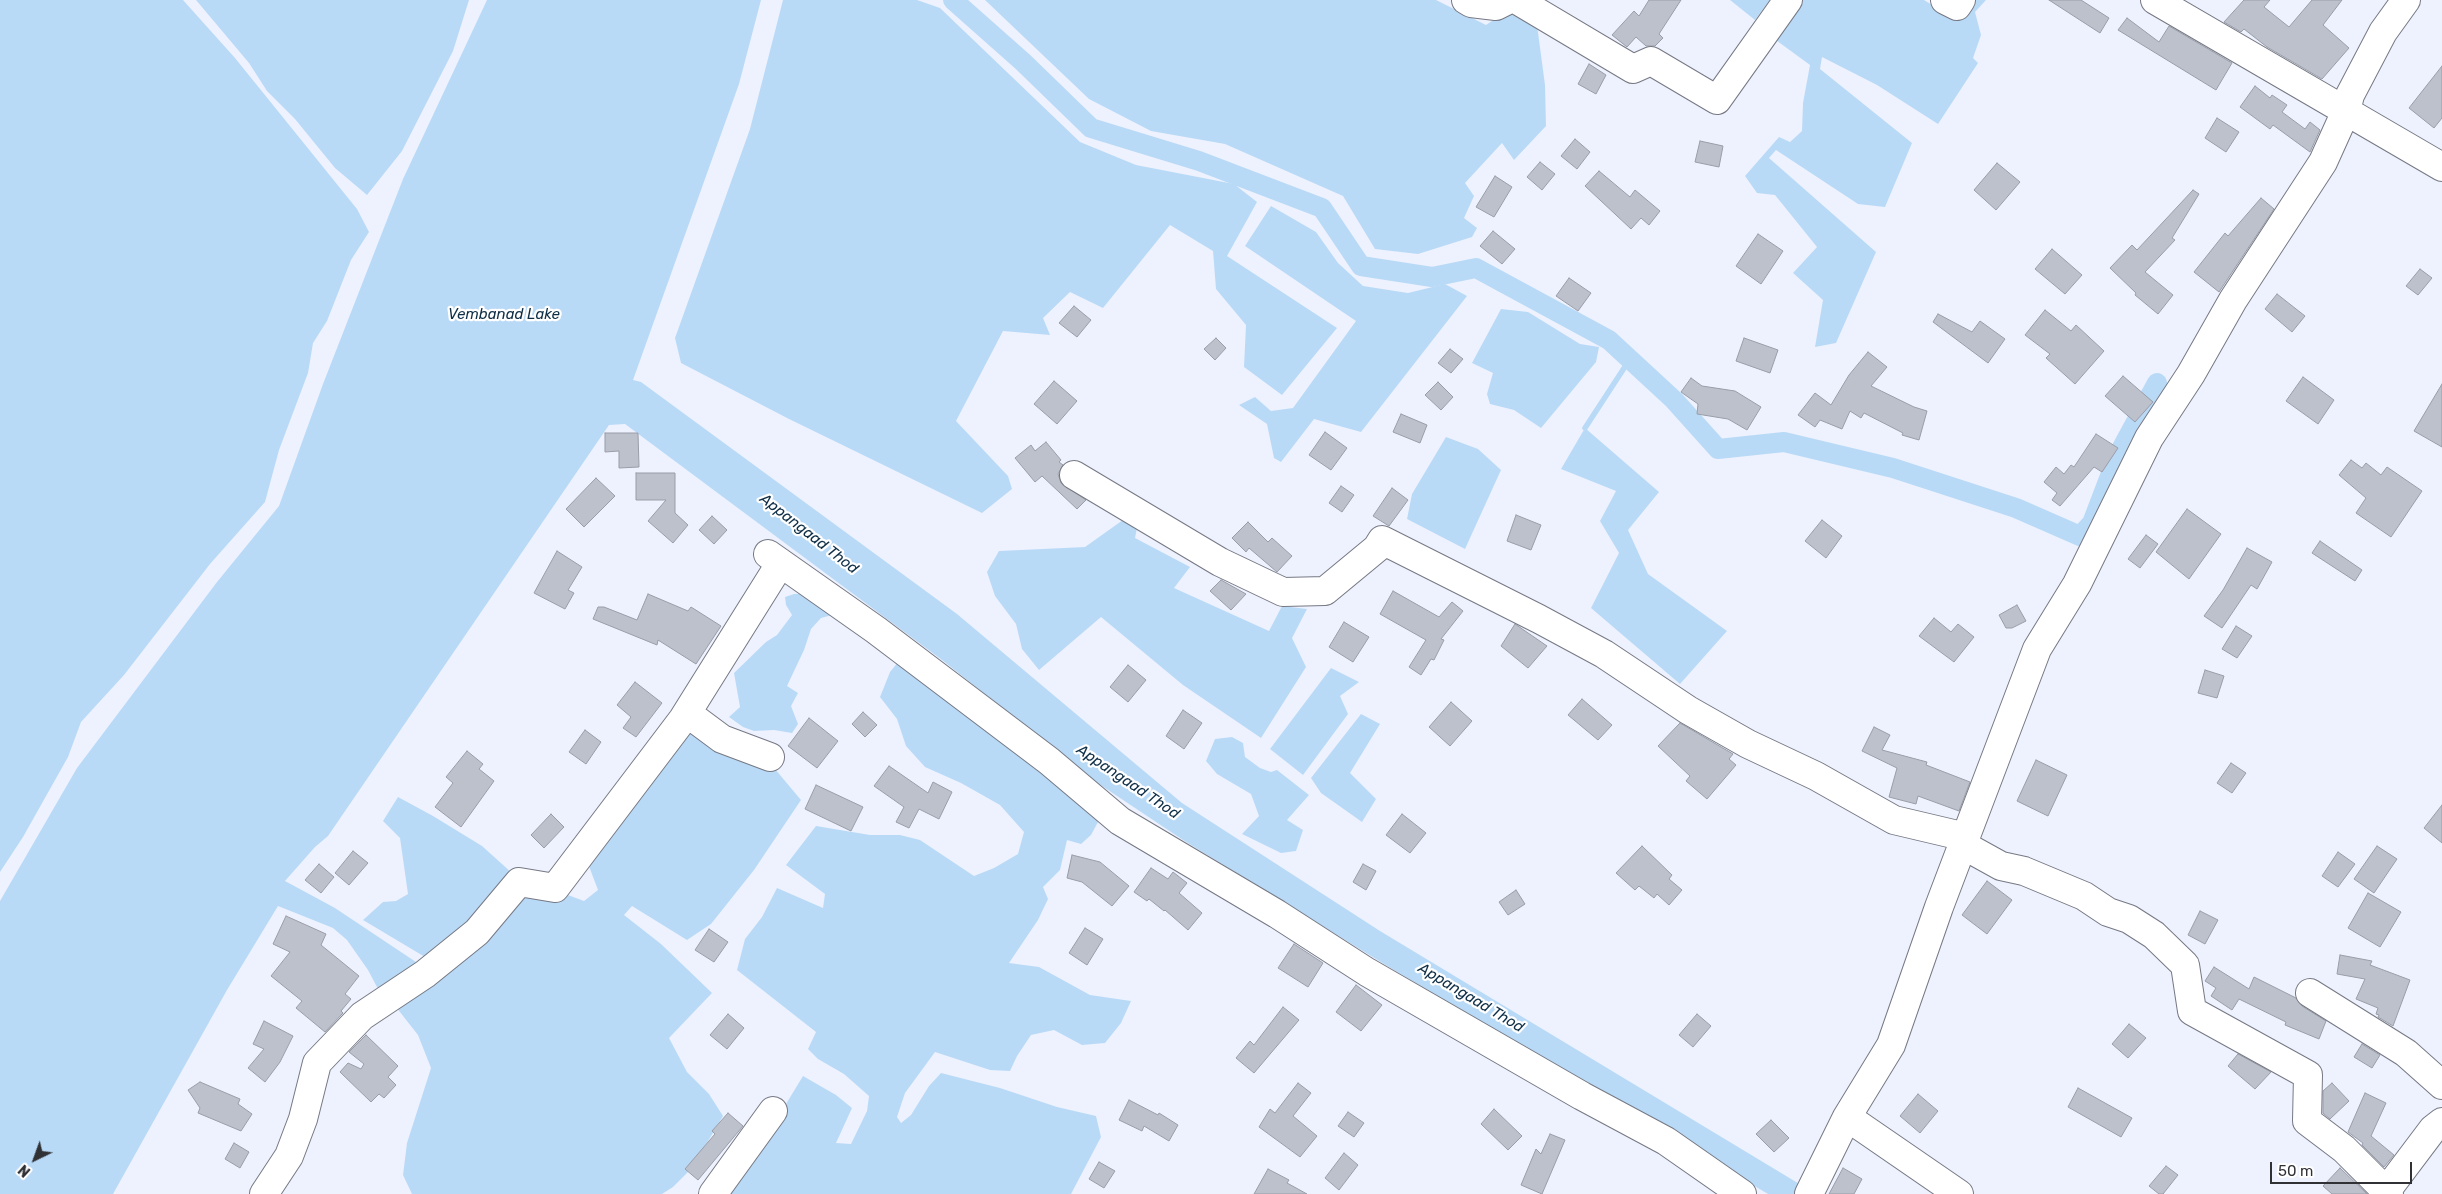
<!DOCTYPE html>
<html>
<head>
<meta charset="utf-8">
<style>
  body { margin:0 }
  #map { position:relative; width:2442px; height:1194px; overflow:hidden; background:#eef2fe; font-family:Rubik,sans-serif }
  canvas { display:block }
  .north { position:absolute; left:10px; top:1134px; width:50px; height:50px; -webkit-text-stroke:4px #fff; paint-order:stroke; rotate:222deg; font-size:14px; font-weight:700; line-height:20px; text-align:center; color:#2f3135 }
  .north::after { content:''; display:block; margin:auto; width:18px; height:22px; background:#2f3135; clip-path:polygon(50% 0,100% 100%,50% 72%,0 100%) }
  .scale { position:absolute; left:2270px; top:1162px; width:142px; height:22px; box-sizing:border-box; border:2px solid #2f3135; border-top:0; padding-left:6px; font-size:15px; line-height:18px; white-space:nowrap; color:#2f3135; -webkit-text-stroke:4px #fff; paint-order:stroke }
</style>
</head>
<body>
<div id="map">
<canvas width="2442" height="1194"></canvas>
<div class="north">N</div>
<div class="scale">50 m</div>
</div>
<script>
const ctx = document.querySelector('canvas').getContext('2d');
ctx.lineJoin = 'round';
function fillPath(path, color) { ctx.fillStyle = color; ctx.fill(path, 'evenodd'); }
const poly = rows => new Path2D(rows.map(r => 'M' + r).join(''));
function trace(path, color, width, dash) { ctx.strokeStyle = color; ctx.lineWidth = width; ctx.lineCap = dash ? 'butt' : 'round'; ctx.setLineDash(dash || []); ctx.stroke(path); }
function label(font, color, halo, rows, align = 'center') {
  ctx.font = font + ' Rubik,sans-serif'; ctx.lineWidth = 4.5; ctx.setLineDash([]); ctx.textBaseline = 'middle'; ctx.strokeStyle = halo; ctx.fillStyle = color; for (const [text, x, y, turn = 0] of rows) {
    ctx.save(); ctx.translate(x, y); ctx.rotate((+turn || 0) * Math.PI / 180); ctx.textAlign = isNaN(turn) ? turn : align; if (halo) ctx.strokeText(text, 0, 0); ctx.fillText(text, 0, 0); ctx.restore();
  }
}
fillPath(poly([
  [0,0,183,0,235,58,357,209,369,232,351,260,327,321,313,343,308,373,279,450,265,502,210,564,124,675,81,722,68,757,23,837,0,872],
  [196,0,469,0,453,51,402,151,367,195,335,168,295,119,267,91,249,63],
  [487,0,761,0,739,84,633,380,641,382,957,614,1182,803,1380,931,1816,1194,1768,1194,1384,964,1183,840,1096,782,942,660,625,424,609,425,328,836,315,847,285,881,335,908,419,964,391,991,378,989,368,970,347,940,333,928,278,906,227,990,113,1194,0,1194,0,901,77,768,217,582,279,506,323,384,403,179],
  [783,0,917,0,940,8,1080,142,1136,165,1234,184,1257,202,1227,256,1337,328,1282,395,1244,367,1246,325,1216,289,1213,251,1170,225,1103,308,1070,292,1043,318,1050,335,1003,331,956,421,1008,476,1012,489,982,513,789,419,681,363,675,338,750,129],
  [985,0,1436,0,1486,25,1511,8,1537,25,1545,85,1546,126,1514,160,1502,143,1465,183,1474,196,1464,218,1477,228,1472,237,1418,254,1375,249,1343,196,1225,144,1151,131,1089,99],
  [1730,0,1770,0,1755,20],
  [1794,0,1924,0,1947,14,1966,0,1986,0,1975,12,1981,35,1973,58,1978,63,1938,124,1877,85,1822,57,1820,69,1912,143,1885,207,1858,204,1776,150,1769,158,1876,252,1836,343,1815,347,1823,300,1793,273,1817,247,1775,195,1757,193,1745,176,1779,137,1790,142,1802,131,1803,103,1810,65,1769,35],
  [1271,206,1316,232,1338,263,1363,286,1408,293,1445,284,1467,296,1361,432,1314,419,1281,462,1274,458,1267,424,1239,405,1255,397,1271,411,1293,408,1356,321,1245,246],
  [1501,309,1528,312,1580,344,1599,347,1596,362,1541,428,1514,410,1490,404,1487,394,1493,373,1472,363],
  [1585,428,1659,492,1628,530,1648,574,1727,631,1680,684,1591,608,1619,553,1600,521,1616,491,1561,469],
  [1446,437,1478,449,1501,470,1465,549,1407,519,1412,494],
  [1130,515,1138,523,1135,538,1190,567,1174,588,1269,631,1282,606,1307,609,1292,638,1306,667,1261,738,1183,685,1101,617,1039,670,1022,649,1016,624,995,596,987,572,999,551,1085,547],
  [794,594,804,594,836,614,821,618,811,629,804,650,787,686,798,693,791,706,798,724,792,733,774,730,754,731,743,727,729,717,740,707,734,673,766,642,777,635,792,615,786,605,785,597],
  [898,662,1104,811,1091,835,1081,844,1067,840,1060,870,1043,887,1048,899,1038,920,1009,963,1039,967,1090,995,1131,1001,1121,1023,1105,1043,1082,1045,1054,1030,1031,1035,1017,1056,1010,1071,990,1070,935,1052,905,1093,897,1117,901,1123,911,1115,929,1086,941,1073,1000,1088,1057,1107,1096,1116,1101,1137,1071,1194,718,1194,786,1104,803,1076,836,1095,852,1108,836,1143,851,1144,867,1111,869,1096,844,1074,818,1059,808,1049,816,1032,737,970,745,939,762,917,777,888,823,908,825,894,786,865,816,826,870,835,900,835,920,840,974,876,994,868,1018,854,1024,832,1000,805,961,783,925,767,906,746,897,719,880,697,890,672],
  [1331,668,1359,682,1340,696,1348,714,1303,775,1270,749],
  [1361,714,1380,724,1350,773,1376,799,1362,822,1321,793,1311,778],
  [691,732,775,769,801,800,754,870,711,924,687,940,632,906,624,915,661,944,712,993,669,1038,687,1072,709,1094,723,1116,692,1168,673,1187,662,1194,412,1194,403,1175,407,1143,431,1068,418,1035,396,1007,450,964,474,953,511,906,524,894,568,895,584,901,598,890,587,861],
  [1232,737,1243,743,1245,757,1260,768,1271,772,1277,770,1309,795,1287,820,1303,830,1296,851,1281,853,1242,834,1259,816,1251,794,1217,774,1206,761,1215,739],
  [398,797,433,816,482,846,512,873,468,929,425,957,363,920,383,902,396,901,408,894,400,838,383,821]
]), '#b9daf7');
trace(poly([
  [1585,428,1630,359]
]), '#b9daf7', 5.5);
trace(poly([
  [953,0,1023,62,1091,128,1199,161,1322,208,1361,266,1432,277,1476,268,1609,340,1674,400,1718,449,1784,442,1893,468,2016,508,2080,536,2092,523,2118,455,2157,383]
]), '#b9daf7', 20);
const building = poly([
  [1649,0,1681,0,1659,34,1663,38,1655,46,1646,46,1636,37,1627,47,1612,35,1634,11,1639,16,1649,0],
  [2049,0,2081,0,2109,18,2100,33,2049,0],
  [2244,0,2270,0,2264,7,2289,27,2312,0,2342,0,2323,25,2349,48,2322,79,2267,47,2244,29,2241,32,2224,22,2244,0],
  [2127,18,2159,42,2169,26,2232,63,2216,90,2118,30,2127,18],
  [1589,64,1606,75,1596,94,1578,84,1589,64],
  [2442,66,2442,118,2434,128,2409,108,2442,66],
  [2255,86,2270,98,2272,95,2287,105,2282,112,2305,129,2310,122,2320,130,2310,152,2273,125,2270,129,2240,107,2255,86],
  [2217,118,2239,132,2226,152,2205,138,2217,118],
  [1575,139,1590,152,1577,169,1561,156,1575,139],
  [1700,141,1723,146,1719,167,1695,162,1700,141],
  [1540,162,1555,174,1542,190,1527,177,1540,162],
  [1997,163,2020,182,1996,210,1974,190,1997,163],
  [1599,171,1630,197,1635,190,1660,211,1649,225,1641,218,1631,229,1585,186,1599,171],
  [1495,176,1512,187,1494,217,1476,207,1495,176],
  [2193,190,2199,194,2172,238,2175,240,2145,272,2173,295,2158,314,2135,295,2136,293,2110,268,2132,245,2137,250,2193,190],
  [2261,198,2274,209,2219,292,2194,272,2225,233,2228,236,2261,198],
  [1493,231,1515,249,1502,264,1480,246,1493,231],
  [1758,234,1783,251,1761,284,1736,266,1758,234],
  [2052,249,2082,275,2065,294,2035,269,2052,249],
  [2420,269,2432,278,2418,295,2406,286,2420,269],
  [1569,278,1591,293,1578,311,1556,296,1569,278],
  [2277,294,2305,316,2292,332,2265,309,2277,294],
  [1074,306,1091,320,1077,337,1059,323,1074,306],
  [2045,310,2071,331,2076,325,2104,351,2075,384,2046,358,2050,354,2025,335,2045,310],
  [1938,314,1972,332,1980,321,2005,339,1988,363,1933,322,1938,314],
  [1216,338,1226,348,1215,360,1204,349,1216,338],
  [1744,338,1778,350,1770,373,1736,361,1744,338],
  [1450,349,1463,359,1451,373,1438,363,1450,349],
  [1868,352,1887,367,1871,386,1914,407,1927,411,1919,440,1902,435,1903,433,1864,413,1861,418,1850,411,1842,429,1820,420,1815,427,1798,415,1815,393,1831,405,1849,375,1868,352],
  [2123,376,2153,402,2135,422,2105,396,2123,376],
  [2303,377,2334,400,2318,424,2286,401,2303,377],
  [1691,378,1702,386,1735,391,1761,407,1747,430,1728,419,1697,414,1698,404,1681,392,1691,378],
  [1054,381,1077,401,1057,424,1034,404,1054,381],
  [1438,382,1453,397,1441,410,1425,395,1438,382],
  [2442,384,2442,447,2414,431,2442,384],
  [1401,414,1427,425,1420,443,1393,432,1401,414],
  [1325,432,1347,448,1331,470,1309,455,1325,432],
  [605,433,638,433,639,467,619,468,619,451,605,452,605,433],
  [2096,434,2118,448,2102,472,2094,467,2060,506,2052,500,2057,493,2044,482,2056,467,2064,474,2071,465,2074,467,2096,434],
  [1046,442,1061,460,1059,462,1063,465,1058,474,1061,483,1086,500,1077,509,1042,476,1035,482,1015,458,1031,445,1035,451,1046,442],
  [2351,460,2362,468,2366,463,2381,475,2387,467,2422,491,2391,537,2356,513,2366,498,2339,475,2351,460],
  [636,473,675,473,675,513,688,525,673,543,648,521,666,500,636,500,636,473],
  [596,478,615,496,584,527,566,509,596,478],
  [1341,486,1354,495,1342,512,1329,503,1341,486],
  [1392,488,1408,500,1389,526,1373,516,1392,488],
  [2187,509,2221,534,2189,579,2156,552,2187,509],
  [1516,515,1541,525,1531,550,1507,541,1516,515],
  [712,516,727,530,714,544,699,530,712,516],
  [1822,520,1842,536,1826,558,1805,541,1822,520],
  [1248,522,1268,542,1272,538,1292,556,1277,572,1249,548,1246,552,1232,538,1248,522],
  [2146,535,2158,544,2140,568,2128,559,2146,535],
  [2320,541,2362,570,2355,581,2312,553,2320,541],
  [2247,548,2272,562,2257,589,2251,585,2222,628,2204,616,2223,590,2247,548],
  [557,551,582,567,568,590,574,593,565,609,534,593,557,551],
  [1221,580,1246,594,1231,610,1210,591,1221,580],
  [1393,591,1439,617,1452,602,1463,611,1441,639,1444,640,1434,660,1431,659,1421,675,1409,667,1426,640,1380,614,1393,591],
  [648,594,688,611,691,607,721,626,696,664,658,640,657,645,593,619,598,607,604,607,637,620,648,594],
  [2017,605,2026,621,2012,628,2006,628,1999,615,2017,605],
  [1934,618,1951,632,1958,624,1974,637,1954,662,1919,636,1934,618],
  [1344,622,1369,637,1353,662,1329,647,1344,622],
  [1515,624,1547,646,1528,668,1501,646,1515,624],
  [2236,626,2252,636,2237,658,2222,649,2236,626],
  [1128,665,1146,680,1128,702,1110,687,1128,665],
  [2205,670,2224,676,2217,698,2198,693,2205,670],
  [635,682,662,703,636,737,623,728,631,717,617,705,635,682],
  [1582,699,1612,725,1598,740,1568,715,1582,699],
  [1451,702,1472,721,1450,746,1429,727,1451,702],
  [1183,710,1202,723,1184,749,1166,736,1183,710],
  [863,712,877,725,865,737,852,724,863,712],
  [809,718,838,741,817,768,788,746,809,718],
  [1680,723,1733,754,1729,759,1736,765,1707,799,1686,781,1690,776,1658,746,1680,723],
  [1874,727,1890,735,1882,750,1927,762,1926,765,1970,782,1959,811,1918,796,1916,804,1889,797,1897,768,1862,751,1874,727],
  [585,730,601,742,586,764,569,752,585,730],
  [467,751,483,764,479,769,494,781,461,827,435,807,453,783,446,777,467,751],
  [2036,760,2067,775,2048,816,2017,801,2036,760],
  [2231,763,2246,773,2232,793,2217,783,2231,763],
  [889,766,928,793,933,782,952,792,939,819,919,809,909,828,896,822,904,807,874,786,889,766],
  [816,785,863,807,851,831,805,809,816,785],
  [2442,805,2442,843,2424,828,2442,805],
  [551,814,564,827,544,848,531,835,551,814],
  [1402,814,1426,833,1410,853,1386,835,1402,814],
  [1642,846,1672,875,1669,879,1682,890,1669,905,1657,894,1654,898,1639,886,1635,890,1616,873,1642,846],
  [2377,846,2397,859,2374,893,2354,879,2377,846],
  [353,851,368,863,349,885,335,873,353,851],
  [2338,852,2355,864,2338,887,2322,876,2338,852],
  [1072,855,1100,862,1129,886,1112,906,1082,882,1067,878,1072,855],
  [319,864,334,877,321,893,305,880,319,864],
  [1363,864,1376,871,1366,890,1353,882,1363,864],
  [1151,868,1168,879,1173,872,1187,883,1179,893,1202,913,1188,930,1165,910,1164,911,1149,899,1147,901,1134,892,1151,868],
  [1987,881,2012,900,1987,934,1962,915,1987,881],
  [1516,890,1525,904,1508,915,1499,902,1516,890],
  [2368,893,2401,912,2380,947,2348,928,2368,893],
  [2200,911,2218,920,2205,944,2188,935,2200,911],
  [286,916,326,934,321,945,359,976,345,994,351,999,341,1011,343,1013,325,1032,296,1008,302,1001,271,976,290,952,273,944,286,916],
  [1085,928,1103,939,1087,965,1069,953,1085,928],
  [709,929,728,942,714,962,695,950,709,929],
  [1294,944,1323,963,1308,987,1278,968,1294,944],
  [2340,955,2372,961,2370,965,2410,980,2393,1026,2378,1017,2379,1015,2376,1014,2378,1008,2356,999,2365,979,2337,974,2340,955],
  [2214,967,2249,989,2254,977,2296,998,2302,1006,2326,1021,2319,1039,2285,1025,2286,1022,2239,999,2232,1010,2211,996,2216,988,2205,981,2214,967],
  [1356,985,1382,1005,1361,1031,1336,1012,1356,985],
  [1283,1007,1299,1020,1254,1073,1236,1058,1250,1041,1254,1045,1283,1007],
  [728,1014,744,1028,727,1049,710,1035,728,1014],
  [1697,1014,1711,1026,1693,1047,1679,1035,1697,1014],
  [264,1021,293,1036,280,1062,265,1082,248,1068,264,1049,253,1044,264,1021],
  [2129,1024,2146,1038,2128,1058,2112,1044,2129,1024],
  [366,1035,398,1066,388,1077,396,1085,384,1098,379,1094,371,1102,340,1072,348,1063,361,1069,364,1064,349,1052,366,1035],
  [2362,1044,2380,1055,2372,1068,2354,1057,2362,1044],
  [2238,1054,2271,1072,2255,1089,2228,1066,2238,1054],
  [200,1082,240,1099,238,1104,252,1114,241,1131,198,1113,200,1108,188,1090,200,1082],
  [1298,1083,1311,1093,1293,1116,1317,1136,1300,1157,1259,1127,1270,1109,1275,1113,1298,1083],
  [2332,1083,2349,1101,2330,1119,2323,1113,2323,1091,2332,1083],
  [2078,1088,2132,1118,2121,1137,2068,1107,2078,1088],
  [2365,1093,2386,1103,2371,1136,2394,1155,2384,1167,2362,1145,2363,1143,2348,1132,2365,1093],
  [1918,1094,1938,1111,1920,1133,1900,1116,1918,1094],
  [1129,1100,1158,1115,1159,1113,1178,1125,1169,1141,1144,1126,1142,1131,1119,1120,1129,1100],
  [1494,1109,1522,1136,1508,1150,1481,1124,1494,1109],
  [1348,1112,1364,1123,1354,1137,1338,1126,1348,1112],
  [728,1113,743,1126,698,1180,685,1169,715,1134,712,1131,728,1113],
  [1771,1120,1789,1138,1774,1152,1756,1134,1771,1120],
  [1550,1134,1565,1140,1542,1194,1521,1185,1536,1149,1541,1154,1550,1134],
  [234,1143,249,1152,240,1168,225,1159,234,1143],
  [1344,1153,1358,1165,1339,1190,1325,1178,1344,1153],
  [1099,1162,1115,1171,1104,1188,1089,1179,1099,1162],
  [2166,1166,2178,1175,2163,1194,2159,1194,2149,1186,2166,1166],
  [1843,1168,1862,1179,1854,1194,1829,1194,1843,1168],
  [2340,1168,2367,1194,2332,1194,2323,1186,2340,1168],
  [1268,1169,1289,1180,1287,1183,1307,1194,1254,1194,1268,1169]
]);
fillPath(building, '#bdc1cc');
trace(building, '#999da8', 1);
const minor = poly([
  [1466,0,1471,3,1496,6,1508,0],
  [1517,0,1633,69,1651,61,1717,100,1788,0],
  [1945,0,1957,6,1961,0],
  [2155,0,2442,167],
  [1074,475,1220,562,1283,592,1325,591,1377,548,1382,540,1539,619,1604,654,1688,710,1748,744,1816,776,1894,820,1966,837],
  [768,554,876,630,1049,761,1120,821,1277,914,1367,972,1582,1096,1666,1141,1742,1194],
  [687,713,722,739,770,757],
  [1963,845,2001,866,2024,871,2084,896,2108,912,2129,919,2154,935,2185,965,2192,1011,2308,1075,2307,1121,2344,1149,2389,1194],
  [2310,993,2406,1053,2442,1085],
  [1847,1117,1959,1194],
  [264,1194,289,1156,303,1119,317,1063,362,1016,425,974,477,932,519,882,555,888,683,719,780,564],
  [713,1194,773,1111],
  [1809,1194,1847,1117,1891,1045,1939,907,2037,649,2077,584,2149,438,2191,374,2233,300,2323,162,2346,111,2350,95,2383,32,2406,0],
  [2384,1194,2433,1129,2442,1122]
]);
trace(minor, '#767984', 30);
trace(minor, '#fff', 28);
label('italic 15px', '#0f2f47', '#fff', [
  ["Vembanad Lake",504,315],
  ["Appangaad Thod",809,534,38],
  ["Appangaad Thod",1128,782,34],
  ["Appangaad Thod",1471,998,31]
]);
</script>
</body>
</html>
